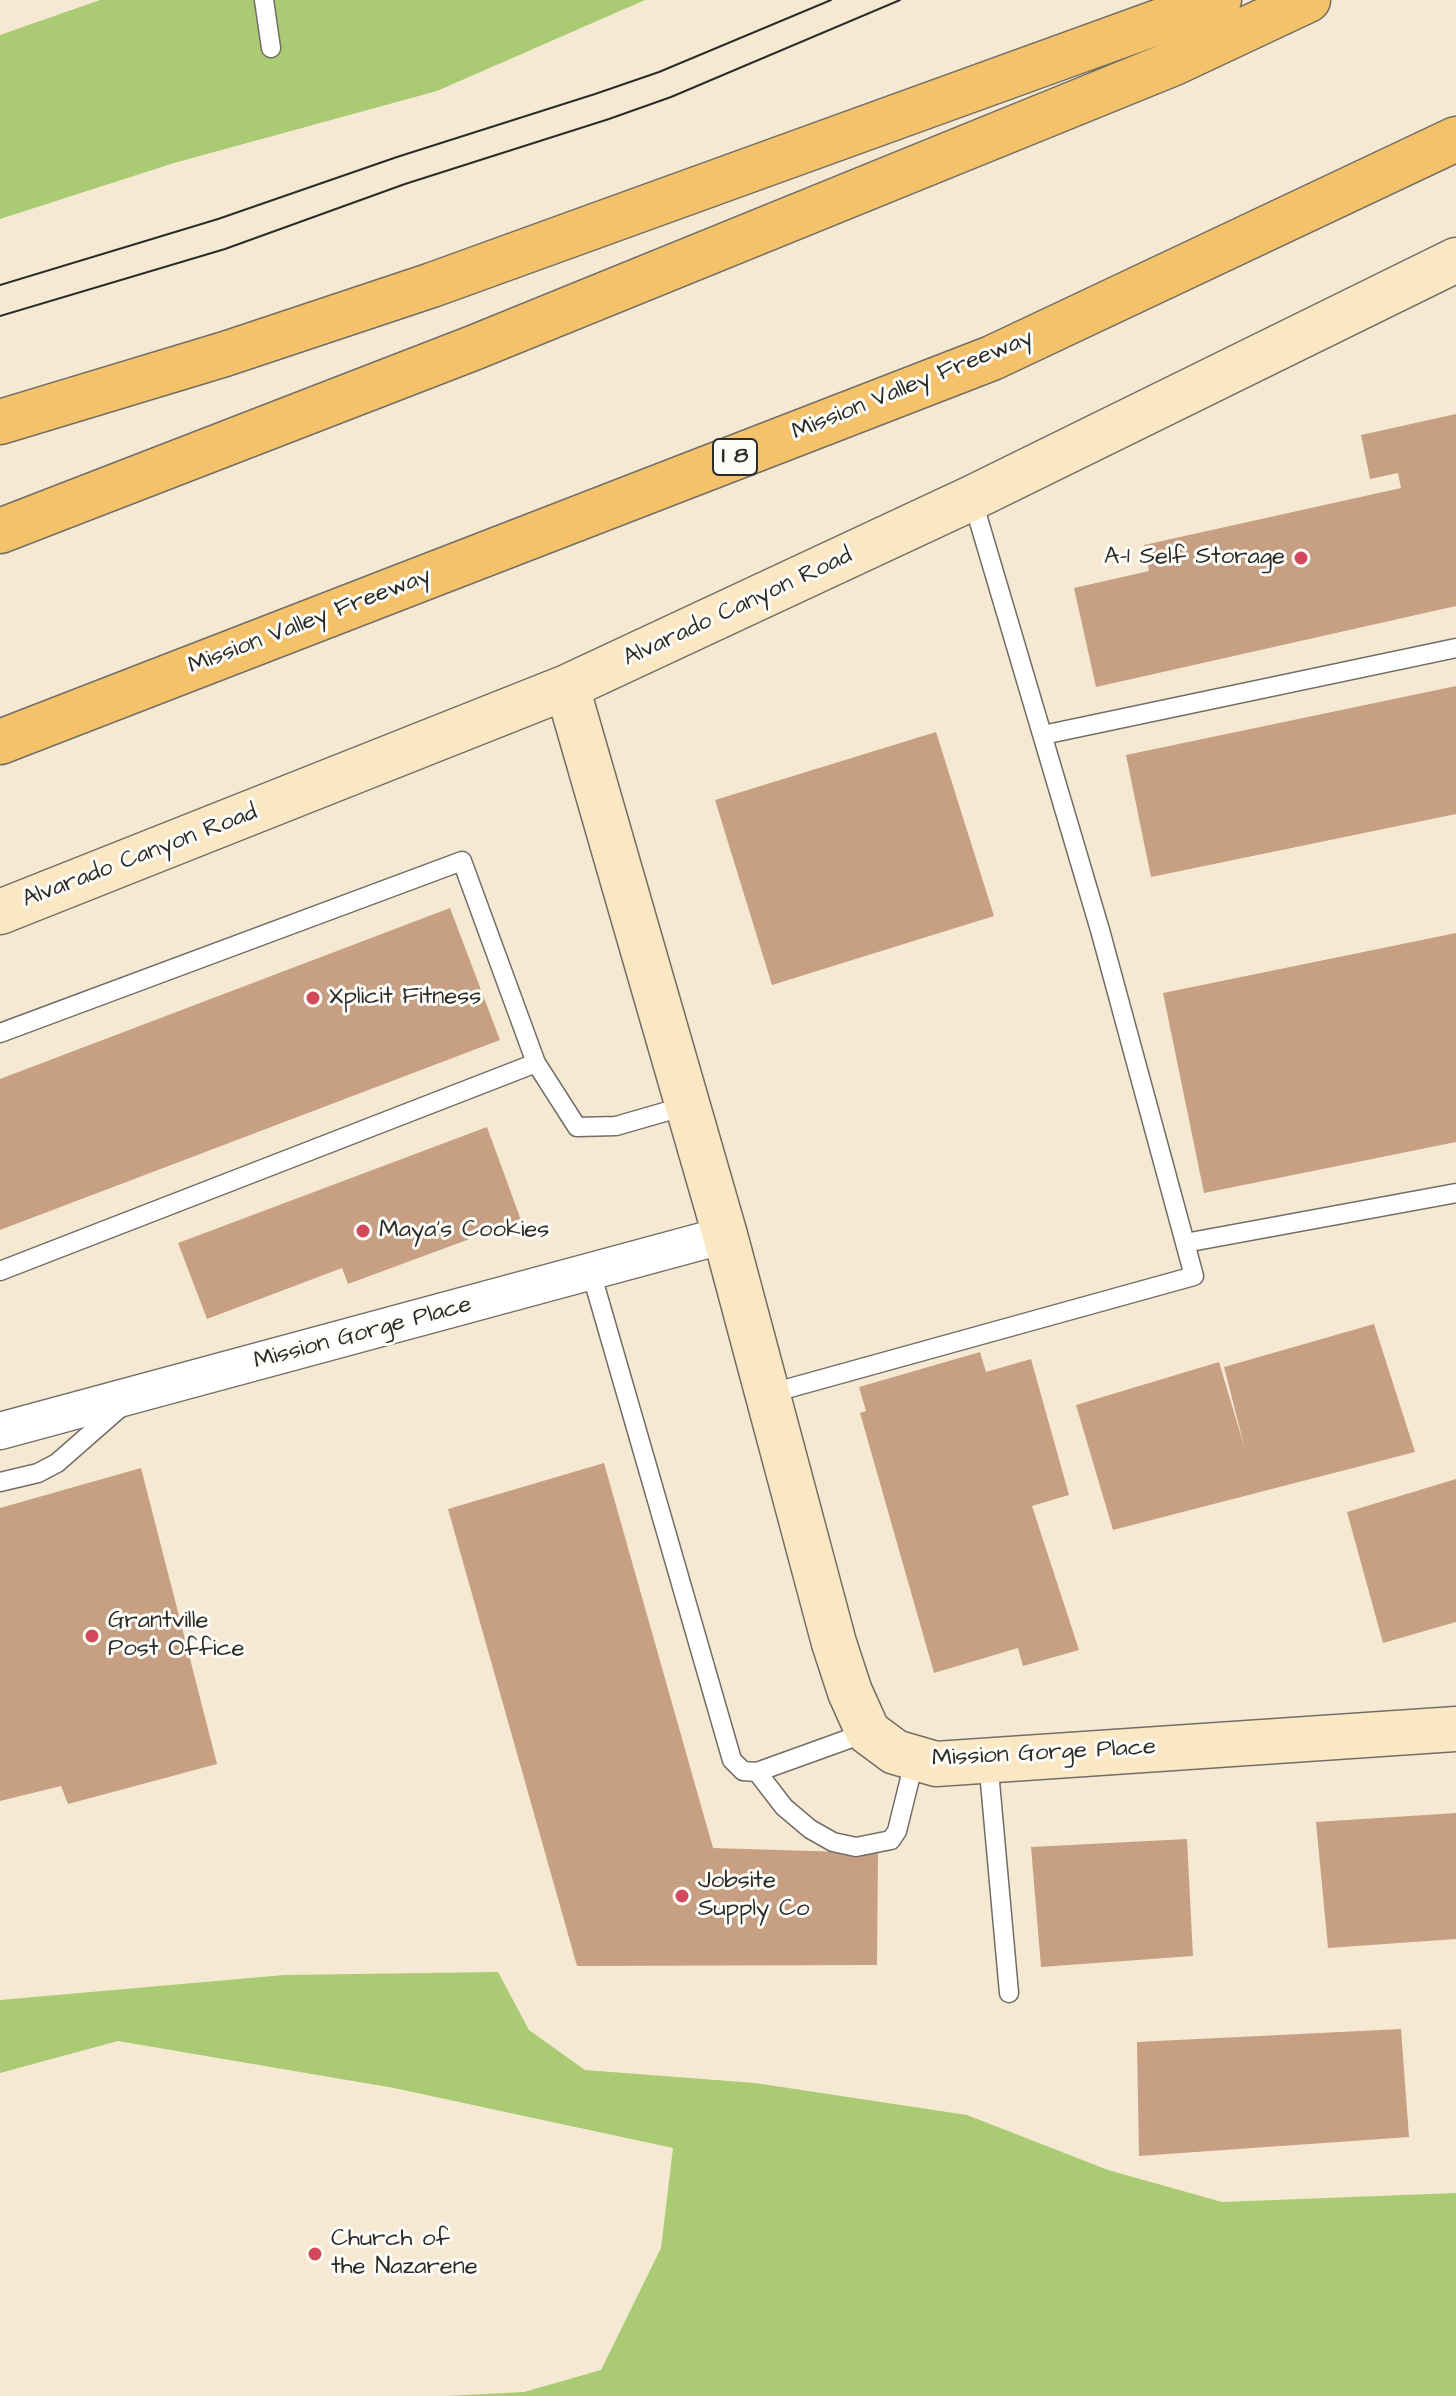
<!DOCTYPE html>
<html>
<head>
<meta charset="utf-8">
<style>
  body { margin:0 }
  canvas { display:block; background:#f6e9d3 }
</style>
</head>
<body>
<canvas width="1456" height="2396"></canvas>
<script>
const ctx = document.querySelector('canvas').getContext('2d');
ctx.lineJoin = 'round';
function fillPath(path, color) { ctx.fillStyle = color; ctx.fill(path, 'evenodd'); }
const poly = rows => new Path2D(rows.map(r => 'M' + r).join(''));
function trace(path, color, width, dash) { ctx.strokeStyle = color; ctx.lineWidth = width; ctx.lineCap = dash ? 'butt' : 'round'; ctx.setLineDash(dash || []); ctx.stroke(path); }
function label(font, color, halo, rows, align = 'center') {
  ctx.font = font + ' "Architects Daughter",sans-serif'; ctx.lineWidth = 6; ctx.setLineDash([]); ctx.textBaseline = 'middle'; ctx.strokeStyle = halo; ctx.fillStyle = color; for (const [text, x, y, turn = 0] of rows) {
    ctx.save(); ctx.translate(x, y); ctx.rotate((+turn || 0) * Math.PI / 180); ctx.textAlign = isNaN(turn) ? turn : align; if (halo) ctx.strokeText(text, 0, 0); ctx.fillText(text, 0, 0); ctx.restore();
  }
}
fillPath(poly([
  [100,0,645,0,437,91,174,163,0,219,0,35],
  [498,1972,529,2030,585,2070,755,2083,967,2115,1108,2170,1222,2202,1456,2193,1456,2396,446,2396,524,2392,601,2370,661,2248,673,2148,394,2088,118,2041,0,2073,0,2000,284,1975]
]), '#aacb73');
fillPath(poly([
  [1456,414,1456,606,1096,687,1074,588,1149,571,1144,545,1401,488,1398,473,1370,479,1361,435],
  [1456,686,1456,814,1151,877,1126,755],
  [936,732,994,916,772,985,715,800],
  [450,908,500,1040,0,1230,0,1079],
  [1456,933,1456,1142,1204,1193,1163,993],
  [487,1127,521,1220,348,1284,342,1268,207,1319,178,1243],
  [1374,1324,1415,1452,1113,1530,1076,1405,1219,1362,1245,1449,1224,1367],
  [980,1352,986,1372,1031,1359,1069,1495,1032,1506,1079,1650,1023,1666,1018,1648,934,1673,860,1413,866,1411,859,1387],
  [604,1463,713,1848,878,1853,877,1965,577,1966,448,1509],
  [141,1468,217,1764,68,1804,61,1786,0,1801,0,1508],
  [1456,1479,1456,1622,1383,1643,1347,1512],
  [1456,1813,1456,1939,1328,1948,1316,1822],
  [1187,1839,1193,1956,1041,1967,1031,1847],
  [1401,2029,1409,2137,1139,2156,1137,2042]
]), '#c7a083');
const lane = poly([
  [264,0,271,48],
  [1043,735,1456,648],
  [0,1033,462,861,536,1063,0,1271],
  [536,1063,577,1127,616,1126,689,1105],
  [1185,1243,1456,1193],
  [591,1272,732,1760,743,1771,757,1772,868,1732],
  [768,1394,1194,1276,1100,930,972,498],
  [0,1482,38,1473,57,1463,122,1406],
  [988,1760,1009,1993],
  [757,1772,784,1807,810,1829,833,1842,856,1847,891,1840,897,1831,915,1758]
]);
const street = poly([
  [0,1431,725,1235]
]);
const secondary = poly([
  [567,687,725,1235,834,1643,850,1692,868,1732,895,1752,936,1764,1456,1729],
  [0,912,567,687,972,498,1456,260]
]);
const highway = poly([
  [0,422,225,354,432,285,1219,0],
  [0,531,473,348,1174,63,1308,0],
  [0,742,992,358,1456,139]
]);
trace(lane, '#726e66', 21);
trace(street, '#726e66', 39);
trace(secondary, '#726e66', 47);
trace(highway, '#726e66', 47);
trace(lane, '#fff', 18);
trace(street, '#fff', 36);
trace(secondary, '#fae7c3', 44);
trace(highway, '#f3c26a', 44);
trace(poly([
  [0,285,218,219,397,157,595,94,659,72,831,0],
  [0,316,225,249,405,184,609,119,671,97,900,0]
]), '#2b2b2b', 2);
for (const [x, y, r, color] of [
  [1301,558,8,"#d1495b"],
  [313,998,8,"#d1495b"],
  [363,1231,8,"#d1495b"],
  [92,1636,8,"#d1495b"],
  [682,1896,8,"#d1495b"],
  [315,2254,8,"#d1495b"]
]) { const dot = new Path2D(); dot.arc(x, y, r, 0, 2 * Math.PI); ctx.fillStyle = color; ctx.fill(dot); trace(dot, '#fdfcf7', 3); }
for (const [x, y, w] of [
  [735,457,44]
]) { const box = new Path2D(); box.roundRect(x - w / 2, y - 18, w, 36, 6); ctx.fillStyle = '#fdfcf7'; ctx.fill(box); trace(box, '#2b2b2b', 2); }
label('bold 22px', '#2b2b2b', null, [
  ["I 8",735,457]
]);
label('24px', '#2b2b2b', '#fdfcf7', [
  ["Mission Valley Freeway",913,386,-22],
  ["Alvarado Canyon Road",738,608,-25],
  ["Mission Valley Freeway",310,622,-21],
  ["Alvarado Canyon Road",140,857,-21],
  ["Mission Gorge Place",363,1334,-15],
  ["Mission Gorge Place",1044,1754,-3]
]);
label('24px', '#2b2b2b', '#fdfcf7', [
  ["A-1 Self Storage",1285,558,"right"],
  ["Xplicit Fitness",329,998],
  ["Maya’s Cookies",379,1231],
  ["Grantville",108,1622],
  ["Post Office",108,1650],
  ["Jobsite",698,1882],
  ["Supply Co",698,1910],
  ["Church of",331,2240],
  ["the Nazarene",331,2268]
], 'left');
</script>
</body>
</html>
